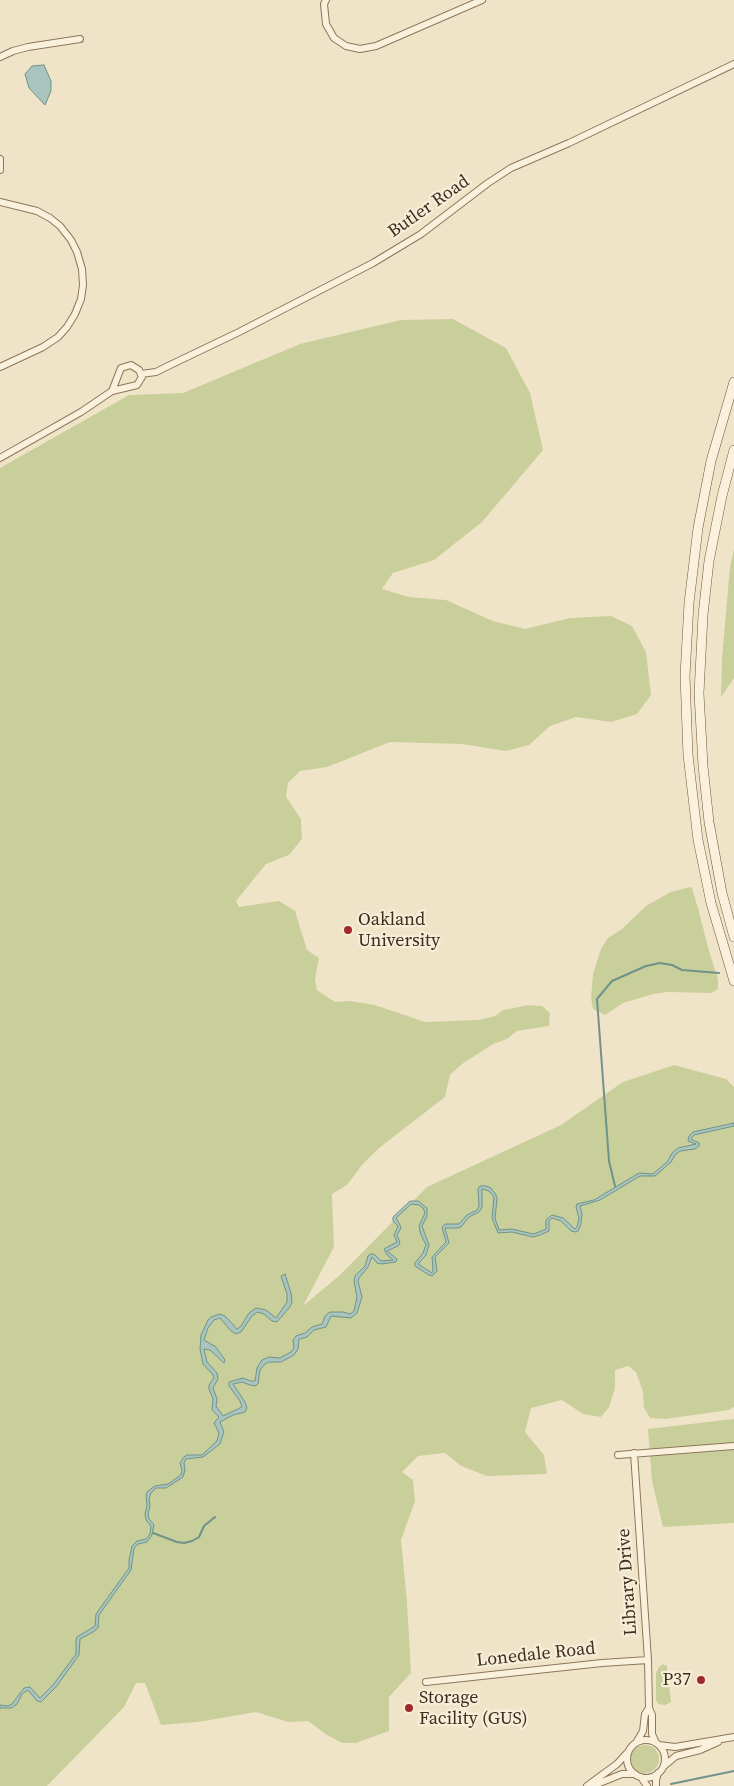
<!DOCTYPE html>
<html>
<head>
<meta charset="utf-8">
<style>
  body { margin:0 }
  canvas { display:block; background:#f0e4c8 }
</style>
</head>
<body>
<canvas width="734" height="1786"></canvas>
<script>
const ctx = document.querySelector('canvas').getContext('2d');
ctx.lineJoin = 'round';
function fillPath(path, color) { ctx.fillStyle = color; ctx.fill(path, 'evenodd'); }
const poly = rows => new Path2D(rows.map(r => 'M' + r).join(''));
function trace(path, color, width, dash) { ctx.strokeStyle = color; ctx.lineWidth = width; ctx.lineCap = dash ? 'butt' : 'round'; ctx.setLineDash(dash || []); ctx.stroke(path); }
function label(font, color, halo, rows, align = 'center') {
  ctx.font = font + ' "Source Serif 4",serif'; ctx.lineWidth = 4.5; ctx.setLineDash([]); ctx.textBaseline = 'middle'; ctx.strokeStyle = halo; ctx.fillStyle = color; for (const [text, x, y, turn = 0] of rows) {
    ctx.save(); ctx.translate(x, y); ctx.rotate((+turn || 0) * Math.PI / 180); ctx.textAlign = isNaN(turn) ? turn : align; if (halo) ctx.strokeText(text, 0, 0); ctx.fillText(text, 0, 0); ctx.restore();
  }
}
fillPath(poly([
  [453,319,506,348,530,393,543,450,482,522,434,560,393,573,382,589,409,597,446,600,493,621,525,629,570,618,611,616,632,626,646,652,651,695,637,714,611,722,576,717,550,726,529,745,506,751,462,744,390,742,327,767,300,771,288,783,286,797,301,819,302,839,289,855,266,864,236,901,239,907,279,901,295,911,307,950,319,958,315,979,317,990,335,1002,350,1001,375,1005,425,1022,478,1020,495,1016,503,1010,529,1005,542,1006,550,1013,549,1026,517,1031,507,1039,493,1044,462,1064,450,1075,445,1097,379,1148,362,1165,347,1185,332,1194,334,1247,303,1306,340,1275,427,1187,561,1125,623,1082,674,1065,726,1079,734,1087,734,1407,729,1410,665,1419,650,1418,644,1408,643,1392,636,1372,628,1366,615,1370,615,1388,609,1407,601,1417,583,1414,562,1400,531,1408,525,1432,544,1455,547,1474,487,1476,461,1466,445,1453,418,1456,402,1472,413,1480,415,1501,401,1540,407,1602,411,1673,389,1697,389,1731,356,1743,342,1743,327,1735,308,1721,288,1722,256,1712,198,1722,161,1725,145,1683,136,1683,124,1707,47,1786,0,1786,0,468,129,395,183,393,300,344,401,320],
  [734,549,734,678,721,697,722,658,730,567],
  [690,887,692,888,699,912,709,951,718,979,718,989,711,993,668,992,653,994,623,1003,605,1015,593,1009,591,998,593,974,601,949,608,938,622,929,646,906,671,892],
  [734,1419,734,1523,663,1527,652,1481,648,1429],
  [663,1664,667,1666,671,1702,665,1705,658,1704,656,1700,656,1673,659,1667],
  '631 1759a14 14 0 1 1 28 0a14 14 0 1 1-28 0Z'
]), '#c9cf9b');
const water = poly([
  [44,65,51,81,51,91,45,105,29,88,25,74,32,66,44,65],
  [734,1123,734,1126,694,1135,691,1139,699,1143,699,1146,695,1149,680,1151,675,1155,671,1162,655,1176,640,1176,600,1200,580,1206,582,1214,581,1224,578,1231,576,1232,571,1231,561,1221,552,1218,549,1221,549,1231,540,1235,533,1237,512,1232,498,1233,492,1218,494,1197,489,1191,482,1189,482,1207,479,1212,469,1217,461,1227,457,1228,445,1228,449,1243,435,1257,437,1271,432,1276,429,1275,415,1266,415,1263,423,1253,426,1245,421,1235,419,1226,425,1213,423,1208,419,1205,411,1204,396,1218,400,1225,401,1228,397,1235,400,1243,398,1246,387,1251,397,1259,396,1262,381,1264,377,1263,372,1257,368,1267,359,1278,358,1281,362,1297,357,1313,351,1318,331,1316,326,1327,314,1330,307,1337,299,1339,298,1349,294,1355,281,1362,269,1362,265,1364,260,1370,258,1384,255,1386,250,1385,242,1382,233,1384,245,1402,247,1408,245,1412,233,1415,220,1422,224,1432,220,1444,203,1457,186,1459,184,1463,185,1470,183,1477,166,1488,156,1488,151,1493,149,1499,150,1506,148,1514,149,1519,154,1525,152,1535,147,1542,138,1544,134,1548,131,1570,99,1615,98,1628,93,1632,80,1639,79,1655,56,1687,41,1702,37,1701,28,1690,22,1694,17,1704,11,1708,0,1708,0,1705,8,1706,12,1704,24,1688,30,1687,40,1698,53,1685,76,1654,76,1640,77,1637,95,1626,96,1614,129,1568,129,1560,132,1546,137,1541,146,1539,150,1534,151,1526,146,1520,145,1514,147,1506,146,1495,148,1491,155,1486,168,1484,181,1475,182,1470,180,1463,184,1457,187,1455,202,1455,217,1441,219,1433,214,1423,219,1417,212,1410,213,1399,209,1389,209,1385,214,1378,213,1375,203,1364,200,1349,201,1335,208,1320,211,1317,220,1314,225,1316,237,1329,241,1326,249,1313,256,1308,266,1310,276,1318,287,1302,287,1294,281,1276,285,1274,291,1293,292,1303,289,1308,277,1322,272,1321,264,1314,257,1312,252,1316,241,1332,236,1334,231,1331,220,1318,214,1320,208,1328,204,1340,216,1347,225,1360,224,1363,210,1350,204,1349,207,1362,217,1373,218,1379,213,1388,217,1399,216,1406,223,1416,242,1407,240,1401,229,1386,229,1382,243,1378,251,1381,255,1381,257,1368,262,1360,269,1357,280,1358,291,1352,294,1348,293,1340,296,1336,305,1333,312,1327,322,1324,325,1316,330,1312,343,1312,350,1314,354,1311,357,1297,354,1281,355,1276,365,1266,368,1256,371,1254,374,1254,381,1261,393,1260,387,1255,384,1249,397,1242,394,1235,398,1226,393,1221,393,1217,410,1201,418,1201,427,1208,427,1216,422,1226,429,1245,426,1255,418,1264,432,1273,433,1270,432,1257,446,1242,442,1227,445,1224,459,1224,467,1215,477,1210,479,1206,478,1189,480,1186,486,1186,491,1188,496,1195,497,1199,495,1218,499,1230,512,1229,533,1234,539,1232,546,1229,546,1220,552,1215,563,1218,575,1229,577,1227,579,1218,576,1207,577,1204,594,1200,639,1173,653,1174,668,1161,672,1153,678,1148,696,1144,688,1141,689,1136,693,1132,734,1123]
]);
fillPath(water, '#a9c4bc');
trace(water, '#6f938a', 1);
trace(poly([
  [615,1186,609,1161,597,999,612,981,646,966,660,963,672,965,682,970,719,973],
  [153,1533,177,1542,184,1543,192,1541,199,1537,204,1526,215,1517],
  [671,1784,734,1771]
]), '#6f938a', 2);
const street = poly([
  [326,0,324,4,326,24,334,38,346,46,360,49,376,46,482,0],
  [0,57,13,51,28,47,80,39],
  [0,159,0,170],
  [0,202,37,211,50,218,60,226,71,240,77,252,82,269,83,285,81,299,75,314,67,327,58,337,43,347,0,367],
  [141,374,156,372,166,367,239,332,373,263,421,234,488,183,511,168,569,143,734,64],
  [0,458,81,412,112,391,137,385,142,377,139,370,131,365,121,368,112,391],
  [634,1453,648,1660,649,1708,652,1715,652,1734,656,1743],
  [618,1455,734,1446],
  [426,1682,602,1663,648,1660],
  '627 1759a19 19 0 1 1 38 0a19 19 0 1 1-38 0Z',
  [636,1743,643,1731,645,1714,649,1708],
  [659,1745,675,1747,734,1737],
  [664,1766,676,1756,700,1750,718,1742],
  [641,1777,647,1786],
  [587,1786,617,1764,627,1753],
  [592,1786,622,1774,635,1774],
  [656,1786,656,1780,658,1773]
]);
const secondary = poly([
  [734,382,711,461,698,528,689,603,685,676,688,755,698,840,711,903,734,981],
  [734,450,722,496,709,561,703,615,699,693,703,766,709,822,722,893,734,937]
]);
trace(street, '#8d765c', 8);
trace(secondary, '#6f573f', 10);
trace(street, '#faf1dc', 6);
trace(secondary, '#faf1dc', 9);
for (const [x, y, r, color] of [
  [348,930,5,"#9e2a2b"],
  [701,1680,5,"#9e2a2b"],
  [409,1708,5,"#9e2a2b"]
]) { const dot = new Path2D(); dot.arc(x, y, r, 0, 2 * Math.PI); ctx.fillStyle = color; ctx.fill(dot); trace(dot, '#f7eed8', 2); }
label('18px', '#3d2e20', '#f7eed8', [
  ["Butler Road",429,207,-35],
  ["Library Drive",628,1582,-94],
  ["Lonedale Road",536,1655,-6]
]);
label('18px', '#3d2e20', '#f7eed8', [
  ["Oakland",358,920],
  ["University",358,941],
  ["P37",691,1680,"right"],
  ["Storage",419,1698],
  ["Facility (GUS)",419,1719]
], 'left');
</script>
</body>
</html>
